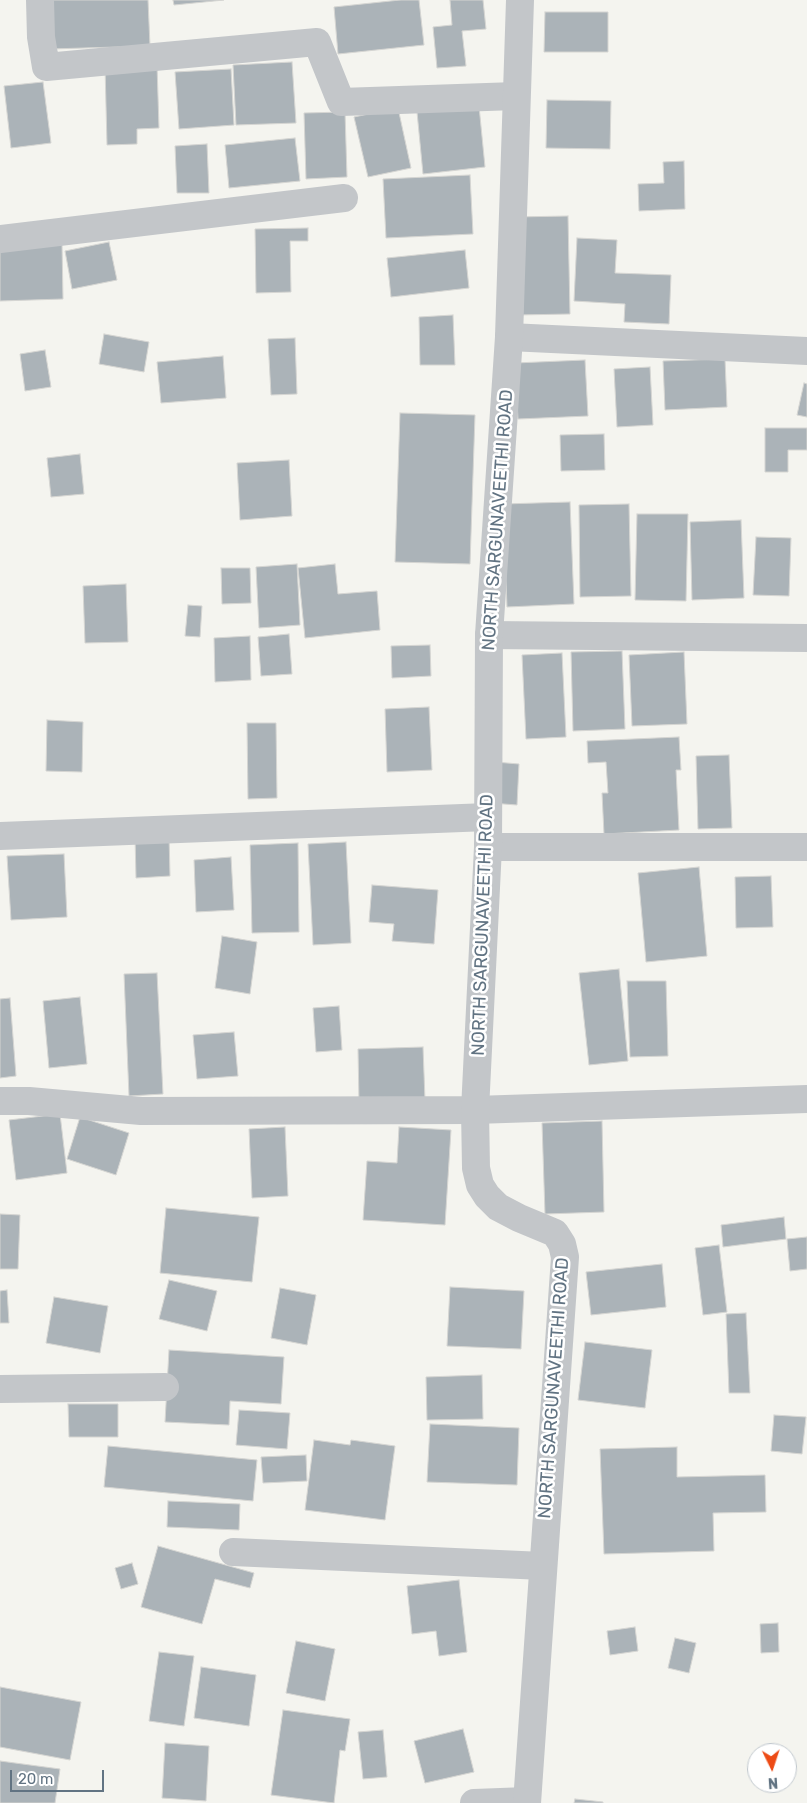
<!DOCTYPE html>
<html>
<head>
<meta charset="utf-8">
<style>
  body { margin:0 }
  #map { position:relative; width:807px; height:1803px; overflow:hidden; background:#f4f4ef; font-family:Rubik,sans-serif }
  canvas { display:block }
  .north { position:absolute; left:747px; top:1743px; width:50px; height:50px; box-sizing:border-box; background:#fff; border:1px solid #c0c7cd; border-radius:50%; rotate:176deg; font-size:14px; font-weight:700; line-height:20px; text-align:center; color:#617382 }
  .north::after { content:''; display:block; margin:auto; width:18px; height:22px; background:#ed4b15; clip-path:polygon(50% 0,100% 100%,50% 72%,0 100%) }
  .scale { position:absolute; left:10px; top:1770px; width:94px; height:22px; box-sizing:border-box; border:2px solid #617382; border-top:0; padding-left:6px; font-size:15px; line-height:18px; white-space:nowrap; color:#617382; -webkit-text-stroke:4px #fff; paint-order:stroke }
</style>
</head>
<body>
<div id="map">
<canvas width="807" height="1803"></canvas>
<div class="north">N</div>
<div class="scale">20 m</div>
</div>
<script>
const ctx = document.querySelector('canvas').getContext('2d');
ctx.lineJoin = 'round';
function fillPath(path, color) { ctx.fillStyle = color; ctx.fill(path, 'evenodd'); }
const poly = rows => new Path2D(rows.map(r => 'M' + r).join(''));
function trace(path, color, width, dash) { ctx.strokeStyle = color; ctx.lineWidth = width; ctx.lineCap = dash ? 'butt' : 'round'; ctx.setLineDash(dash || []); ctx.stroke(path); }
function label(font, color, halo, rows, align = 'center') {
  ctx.font = font + ' Rubik,sans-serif'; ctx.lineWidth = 5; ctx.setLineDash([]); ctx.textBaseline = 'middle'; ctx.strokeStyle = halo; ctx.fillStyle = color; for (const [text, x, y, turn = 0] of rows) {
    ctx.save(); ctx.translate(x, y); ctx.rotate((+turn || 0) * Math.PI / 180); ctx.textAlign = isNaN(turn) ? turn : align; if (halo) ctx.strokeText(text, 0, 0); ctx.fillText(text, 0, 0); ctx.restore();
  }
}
const building = poly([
  [48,0,148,0,150,46,50,49,48,0],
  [173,0,224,0,174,5,173,0],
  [400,0,419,0,424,45,338,54,334,7,400,0],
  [450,0,483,0,486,29,462,31,466,66,437,68,433,27,452,25,450,0],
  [545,12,608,12,608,52,544,52,545,12],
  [292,62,296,123,236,125,233,65,292,62],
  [157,65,159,128,137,129,137,144,107,145,105,66,157,65],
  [231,69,234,125,179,129,175,72,231,69],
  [43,82,51,143,11,148,4,86,43,82],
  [547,100,611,101,610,149,546,148,547,100],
  [479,106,485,167,423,174,417,112,479,106],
  [398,108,411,168,368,177,354,117,398,108],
  [345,112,347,177,306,179,304,113,345,112],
  [295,138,300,181,229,188,225,145,295,138],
  [207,144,209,193,177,193,175,146,207,144],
  [684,161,685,209,639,211,638,184,664,183,663,162,684,161],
  [470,175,473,234,386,238,383,179,470,175],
  [568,216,570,314,516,315,514,217,568,216],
  [308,228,308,241,290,241,291,292,256,293,255,229,308,228],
  [577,238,617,240,615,273,671,275,669,324,624,322,625,304,574,301,577,238],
  [109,242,117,280,72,289,65,251,109,242],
  [62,244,63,299,0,301,0,246,62,244],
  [465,250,469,288,391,297,387,258,465,250],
  [453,315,455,365,420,365,419,317,453,315],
  [104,334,149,342,144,372,99,364,104,334],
  [295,338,297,394,271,395,268,339,295,338],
  [45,350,51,387,25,391,20,354,45,350],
  [223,356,226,398,161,403,157,362,223,356],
  [725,359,727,407,665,410,663,361,725,359],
  [585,360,588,416,518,419,515,363,585,360],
  [650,367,653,425,617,427,614,369,650,367],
  [804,383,807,384,807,417,797,415,804,383],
  [400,413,475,415,470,564,395,562,400,413],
  [765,428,807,428,807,450,788,450,788,472,765,472,765,428],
  [604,434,605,470,561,471,560,435,604,434],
  [80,454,84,494,51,497,47,458,80,454],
  [289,460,292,516,240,520,237,463,289,460],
  [570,502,574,604,507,607,503,504,570,502],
  [629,504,631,596,580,597,579,505,629,504],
  [637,514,688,514,686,601,635,600,637,514],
  [741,520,744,598,692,600,690,522,741,520],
  [756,537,791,538,789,596,753,595,756,537],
  [297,564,300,625,259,628,256,567,297,564],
  [335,564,338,594,377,591,380,630,305,638,298,568,335,564],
  [221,568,250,568,251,603,222,604,221,568],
  [126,584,128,642,85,643,83,586,126,584],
  [188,605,202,606,200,637,185,636,188,605],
  [289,634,292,674,261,676,258,637,289,634],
  [250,636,251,680,215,682,214,638,250,636],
  [430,645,431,676,392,678,391,646,430,645],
  [622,651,625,729,573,731,571,652,622,651],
  [684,652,687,724,632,726,629,655,684,652],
  [562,653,566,737,526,739,522,655,562,653],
  [429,707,432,770,387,772,385,709,429,707],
  [47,720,83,722,82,772,46,771,47,720],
  [247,723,276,723,277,798,248,799,247,723],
  [679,737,681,770,676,770,679,830,604,834,602,793,608,793,606,762,588,763,587,741,679,737],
  [729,755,732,828,698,829,696,756,729,755],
  [495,762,519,764,517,805,491,803,495,762],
  [135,835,169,835,170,876,136,878,135,835],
  [346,842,351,943,313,945,308,844,346,842],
  [298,843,299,932,252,933,250,845,298,843],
  [64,854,67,917,11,920,7,856,64,854],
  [231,857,234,910,196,912,194,860,231,857],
  [699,867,707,956,646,962,638,873,699,867],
  [771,876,773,927,736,928,735,877,771,876],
  [372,885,438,890,434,944,392,941,394,924,369,922,372,885],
  [222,936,257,942,250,994,215,988,222,936],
  [619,969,628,1061,589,1065,579,973,619,969],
  [157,973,163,1094,129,1096,124,974,157,973],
  [627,981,666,981,668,1056,630,1057,627,981],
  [80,997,87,1064,49,1068,43,1001,80,997],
  [10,998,16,1076,0,1078,0,999,10,998],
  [339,1006,342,1050,316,1052,313,1008,339,1006],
  [234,1032,238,1076,197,1079,193,1035,234,1032],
  [423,1047,425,1100,359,1102,358,1049,423,1047],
  [60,1114,67,1173,16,1180,9,1120,60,1114],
  [80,1117,129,1133,116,1175,67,1159,80,1117],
  [602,1121,604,1212,545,1214,542,1123,602,1121],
  [285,1127,288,1196,252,1198,249,1129,285,1127],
  [399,1127,451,1130,445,1225,363,1220,367,1161,397,1163,399,1127],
  [166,1208,259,1217,252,1282,160,1273,166,1208],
  [0,1214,20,1215,18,1269,0,1269,0,1214],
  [784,1217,786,1239,723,1247,721,1225,784,1217],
  [807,1237,807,1269,790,1271,787,1239,807,1237],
  [719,1245,727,1312,703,1315,695,1248,719,1245],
  [662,1264,666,1307,591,1315,586,1272,662,1264],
  [169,1280,217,1291,207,1331,159,1319,169,1280],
  [450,1287,524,1291,521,1349,447,1346,450,1287],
  [280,1288,316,1295,307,1345,271,1338,280,1288],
  [7,1290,9,1323,0,1323,0,1291,7,1290],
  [54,1297,108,1306,100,1353,46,1343,54,1297],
  [746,1313,750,1393,729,1393,726,1314,746,1313],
  [585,1342,652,1350,645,1408,578,1400,585,1342],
  [169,1350,284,1357,281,1404,230,1401,229,1425,165,1422,169,1350],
  [482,1375,483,1419,427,1420,426,1377,482,1375],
  [68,1404,118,1404,118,1437,69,1437,68,1404],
  [239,1410,290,1413,287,1449,236,1445,239,1410],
  [774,1415,806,1417,802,1454,771,1451,774,1415],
  [430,1424,519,1428,517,1485,427,1482,430,1424],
  [314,1440,350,1445,351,1440,395,1446,385,1520,305,1510,314,1440],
  [108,1446,257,1460,253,1501,104,1487,108,1446],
  [677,1447,677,1477,765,1475,766,1512,713,1513,714,1551,604,1554,600,1449,677,1447],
  [306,1455,307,1481,263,1483,261,1457,306,1455],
  [168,1501,240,1504,239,1530,167,1527,168,1501],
  [158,1546,254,1573,250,1588,215,1579,202,1624,141,1607,158,1546],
  [132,1563,138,1584,121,1589,115,1568,132,1563],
  [459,1580,467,1652,439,1656,436,1631,412,1634,407,1586,459,1580],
  [778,1623,779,1652,761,1653,760,1624,778,1623],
  [635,1627,638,1651,610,1655,607,1631,635,1627],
  [675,1638,696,1643,689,1673,668,1668,675,1638],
  [296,1641,335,1649,325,1701,286,1693,296,1641],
  [159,1652,194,1656,184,1726,149,1721,159,1652],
  [201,1667,256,1675,249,1726,194,1718,201,1667],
  [0,1687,81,1702,70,1760,0,1747,0,1687],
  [283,1710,350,1719,345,1751,340,1750,334,1803,271,1795,283,1710],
  [463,1729,474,1772,425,1783,414,1741,463,1729],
  [383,1730,387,1777,363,1779,358,1732,383,1730],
  [165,1743,209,1746,206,1801,162,1798,165,1743],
  [0,1761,60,1769,55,1803,0,1803,0,1761],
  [575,1799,603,1802,603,1803,574,1803,575,1799]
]);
fillPath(building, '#abb3b8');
trace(building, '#d5d5d2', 1);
trace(poly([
  [40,0,41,37,46,67,317,42,341,102,516,96],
  [0,239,344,198],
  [509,337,807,351],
  [489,635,807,638],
  [0,836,488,817],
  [488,847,807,847],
  [0,1101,29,1101,141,1111,475,1110,807,1099],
  [0,1389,165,1387],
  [233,1552,543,1566],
  [474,1803,527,1801]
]), '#c3c6c9', 28);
trace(poly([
  [520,0,509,337,489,635,488,847,475,1110,476,1168,480,1185,487,1196,498,1207,519,1218,555,1233,562,1244,565,1257,527,1803]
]), '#c3c6c9', 28);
label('18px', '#617382', '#fff', [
  ["NORTH SARGUNAVEETHI ROAD",498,520,-86],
  ["NORTH SARGUNAVEETHI ROAD",483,925,-88],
  ["NORTH SARGUNAVEETHI ROAD",554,1388,-86]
]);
</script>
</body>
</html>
